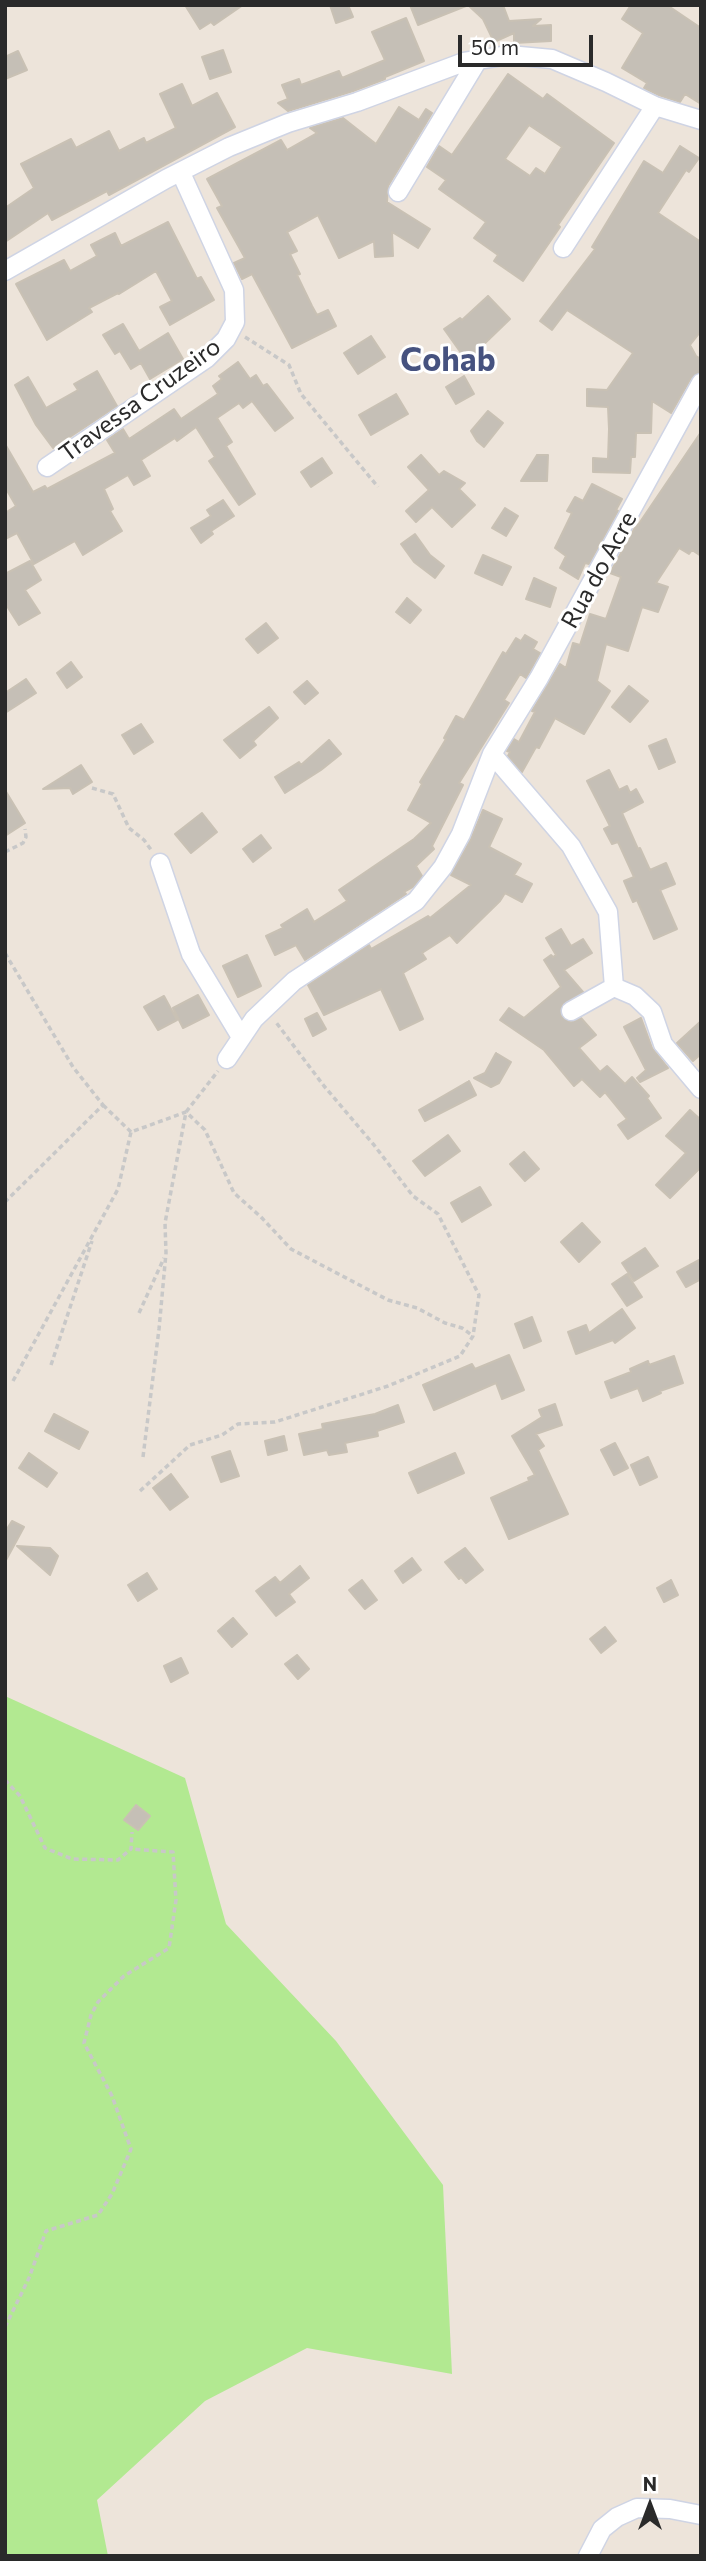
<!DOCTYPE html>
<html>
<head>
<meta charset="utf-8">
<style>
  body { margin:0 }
  #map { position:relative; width:706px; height:2561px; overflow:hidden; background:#ede4da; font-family:Commissioner,sans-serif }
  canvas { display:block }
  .frame { position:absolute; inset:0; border:7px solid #2a2a2a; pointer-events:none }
  .north { position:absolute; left:615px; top:2470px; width:70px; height:70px; -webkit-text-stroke:5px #fff; paint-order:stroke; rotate:0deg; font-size:19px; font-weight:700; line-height:28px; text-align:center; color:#2a2a2a }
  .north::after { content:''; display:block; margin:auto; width:24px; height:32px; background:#2a2a2a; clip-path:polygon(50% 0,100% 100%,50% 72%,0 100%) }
  .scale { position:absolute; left:458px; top:35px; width:135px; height:32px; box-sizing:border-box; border:4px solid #2a2a2a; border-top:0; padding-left:9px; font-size:21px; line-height:24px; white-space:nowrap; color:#2a2a2a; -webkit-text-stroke:5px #fff; paint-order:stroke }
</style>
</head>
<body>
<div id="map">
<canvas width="706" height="2561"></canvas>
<div class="frame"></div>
<div class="north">N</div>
<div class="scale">50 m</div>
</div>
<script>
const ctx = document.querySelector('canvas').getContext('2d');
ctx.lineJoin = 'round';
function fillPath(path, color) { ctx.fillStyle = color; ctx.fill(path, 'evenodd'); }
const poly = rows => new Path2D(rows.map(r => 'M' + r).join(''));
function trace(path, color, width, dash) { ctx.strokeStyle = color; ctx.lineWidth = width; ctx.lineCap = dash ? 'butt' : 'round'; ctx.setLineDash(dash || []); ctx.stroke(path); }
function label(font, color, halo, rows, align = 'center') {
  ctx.font = font + ' Commissioner,sans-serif'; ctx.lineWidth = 6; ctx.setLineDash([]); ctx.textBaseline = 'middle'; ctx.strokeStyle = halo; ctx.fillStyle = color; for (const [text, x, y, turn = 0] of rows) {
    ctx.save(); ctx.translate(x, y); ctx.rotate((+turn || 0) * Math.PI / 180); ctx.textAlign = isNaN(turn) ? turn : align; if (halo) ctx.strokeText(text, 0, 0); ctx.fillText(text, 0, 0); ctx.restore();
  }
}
fillPath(poly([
  [5,1696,185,1778,226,1924,336,2041,443,2185,452,2374,307,2348,205,2401,97,2500,108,2556,5,2556]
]), '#b2e991');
const building = poly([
  [185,5,243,5,214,25,211,22,200,29,185,5],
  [330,5,348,5,353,17,336,23,330,5],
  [410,5,465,5,466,6,418,25,410,5],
  [468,5,503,5,509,21,541,19,533,26,551,25,551,41,514,43,514,33,494,42,483,19,468,5],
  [631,5,667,5,701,28,701,104,685,94,680,102,659,95,644,88,647,83,622,68,643,33,622,19,631,5],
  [406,18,424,61,385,77,385,79,353,91,288,111,278,103,288,99,282,85,299,79,301,85,339,71,342,78,385,60,372,32,406,18],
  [223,50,231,72,210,79,202,57,223,50],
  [18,51,27,70,5,79,5,57,18,51],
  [508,74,543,99,547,94,614,143,558,225,560,227,523,281,494,261,498,255,474,238,486,222,439,189,446,180,427,167,439,146,452,155,508,74],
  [529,125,562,147,545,174,536,168,530,176,505,159,529,125],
  [182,84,192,106,217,93,235,127,109,195,107,191,52,220,48,213,5,242,5,208,34,188,21,164,71,139,76,148,109,131,119,151,144,138,146,143,176,128,160,94,182,84],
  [399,107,419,120,426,109,432,113,388,186,387,202,430,229,418,248,392,232,393,256,375,257,374,241,339,258,318,215,287,232,297,251,290,254,300,274,297,275,312,306,317,315,328,310,336,326,292,348,252,274,242,279,234,263,245,258,217,208,222,206,207,179,281,140,287,150,317,133,310,128,343,118,376,144,399,107],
  [680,146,699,158,689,172,686,170,658,213,701,242,701,331,690,345,696,356,701,359,701,372,691,378,671,413,652,401,651,433,636,433,635,457,631,457,630,473,593,472,593,458,608,459,609,429,608,407,587,406,587,389,607,390,633,353,567,310,552,330,540,321,595,249,592,247,644,161,663,173,680,146],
  [168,222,197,279,201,277,214,300,170,325,160,307,172,301,156,271,119,294,118,293,89,308,92,312,47,340,16,284,64,260,70,271,97,256,91,245,115,233,121,246,168,222],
  [488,296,510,319,480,348,482,350,466,360,444,329,460,318,462,320,488,296],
  [123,324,139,351,168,333,183,359,150,379,141,363,131,369,120,351,115,354,103,335,123,324],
  [371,336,385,357,358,374,344,353,371,336],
  [238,362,250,379,256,375,263,386,267,384,293,418,275,431,252,401,243,408,239,403,217,418,232,442,226,446,255,494,239,505,209,461,215,457,196,427,177,441,175,438,141,460,150,476,134,485,128,475,104,489,113,509,110,511,122,531,83,555,75,541,34,564,17,533,5,539,5,513,16,506,5,487,5,444,33,492,45,486,47,489,115,453,107,440,123,429,129,439,174,409,181,419,218,394,213,386,222,379,219,376,238,362],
  [97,371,117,406,53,448,36,425,15,385,28,377,46,408,78,390,74,384,97,371],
  [464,376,474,394,456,404,446,387,464,376],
  [396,394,408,414,371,435,359,415,396,394],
  [488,411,503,423,484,447,477,441,471,431,488,411],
  [701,432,701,556,692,550,689,554,679,548,656,583,668,587,658,612,642,607,628,651,606,644,597,681,610,691,584,734,555,718,539,748,536,747,522,772,508,756,510,752,507,751,514,739,519,742,535,712,532,711,560,664,566,668,573,643,580,645,590,614,606,619,621,577,610,573,637,524,638,525,701,432],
  [421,455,439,475,444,471,465,483,459,489,475,505,452,527,432,507,416,522,406,511,429,490,408,467,421,455],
  [537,455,548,455,547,481,521,481,537,455],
  [322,458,332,473,311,487,301,472,322,458],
  [592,484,622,499,616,510,618,511,589,564,585,563,578,579,560,568,566,556,555,548,572,513,567,511,575,497,583,501,592,484],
  [223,500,234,516,211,531,213,534,201,543,191,528,211,516,207,510,223,500],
  [505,508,518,516,506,536,492,528,505,508],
  [415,534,430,555,444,566,435,578,414,562,401,544,415,534],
  [483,555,511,567,502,585,475,573,483,555],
  [30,561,41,580,25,590,40,613,19,625,5,603,5,574,30,561],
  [534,578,556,588,550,607,526,599,534,578],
  [407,598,421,610,410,623,396,612,407,598],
  [266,623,278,638,258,653,246,639,266,623],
  [525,635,537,642,533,649,540,653,526,678,520,674,504,700,509,703,459,783,463,785,432,846,434,849,416,866,422,876,413,887,404,892,406,894,305,960,296,945,275,955,266,936,283,928,281,925,307,909,314,922,347,901,339,890,414,839,431,823,408,810,422,784,420,782,446,739,444,738,456,716,464,720,503,652,506,654,516,638,521,641,525,635],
  [71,662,82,677,67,688,57,673,71,662],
  [26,679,36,693,5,713,5,693,26,679],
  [307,681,318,693,305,704,294,692,307,681],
  [629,686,648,701,630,722,612,707,629,686],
  [269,707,278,718,253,741,256,745,240,758,224,740,269,707],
  [141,724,153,742,134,754,122,735,141,724],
  [666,739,675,762,659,769,649,746,666,739],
  [329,740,341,754,321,770,285,793,275,777,299,762,301,765,329,740],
  [81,765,92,782,73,794,70,788,43,789,81,765],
  [609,770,619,790,627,786,630,793,636,789,643,802,622,813,638,849,640,848,650,870,666,863,675,884,660,890,677,929,654,939,637,900,633,902,624,881,634,877,618,842,612,844,604,829,610,826,587,781,609,770],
  [5,790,25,823,5,836,5,790],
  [483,810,502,819,489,847,521,864,514,875,532,884,522,902,505,893,500,901,457,943,450,935,422,953,426,959,403,973,423,1019,400,1030,381,989,324,1015,308,985,369,945,371,949,428,916,430,918,471,885,451,875,471,839,483,810],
  [202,813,217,832,191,853,175,834,202,813],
  [261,835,271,848,253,862,243,849,261,835],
  [561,929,571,946,583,939,592,953,564,970,583,992,562,1005,561,1016,570,1022,581,1018,596,1035,579,1048,600,1072,607,1066,625,1084,632,1077,649,1096,647,1098,661,1118,628,1139,618,1125,627,1119,605,1092,600,1097,582,1079,574,1086,544,1050,500,1020,509,1008,524,1018,561,987,544,960,551,955,553,957,556,955,546,938,561,929],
  [247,955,261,986,238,997,223,966,247,955],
  [198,995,209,1015,183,1028,173,1008,198,995],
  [164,996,177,1020,158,1030,144,1007,164,996],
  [317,1013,326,1029,313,1036,305,1019,317,1013],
  [641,1018,652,1048,668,1068,640,1082,637,1078,646,1070,624,1027,641,1018],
  [701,1021,701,1054,693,1061,677,1043,701,1021],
  [496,1053,511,1062,499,1083,491,1087,474,1078,485,1073,496,1053],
  [469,1081,476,1095,425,1121,419,1110,469,1081],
  [690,1110,701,1120,701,1167,670,1198,656,1185,686,1153,666,1136,690,1110],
  [448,1135,460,1151,425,1176,413,1161,448,1135],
  [524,1152,539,1169,525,1181,510,1164,524,1152],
  [480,1187,491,1205,462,1222,451,1203,480,1187],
  [582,1223,600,1242,579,1262,561,1242,582,1223],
  [645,1248,658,1266,634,1281,622,1263,645,1248],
  [701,1259,701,1279,686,1287,677,1272,701,1259],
  [627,1274,642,1297,627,1306,612,1284,627,1274],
  [622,1309,635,1328,615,1343,613,1340,576,1354,568,1332,586,1325,589,1333,622,1309],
  [532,1317,541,1341,524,1348,515,1324,532,1317],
  [509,1355,524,1390,502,1399,496,1383,434,1410,423,1385,472,1364,475,1369,509,1355],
  [674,1356,683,1383,660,1391,661,1393,643,1401,638,1388,611,1398,605,1382,631,1372,630,1369,648,1361,649,1365,674,1356],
  [555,1404,562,1425,536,1434,544,1446,538,1450,568,1514,509,1539,491,1498,529,1481,528,1478,535,1475,512,1436,542,1417,539,1410,555,1404],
  [398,1405,404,1422,377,1431,378,1436,345,1443,347,1452,329,1455,327,1450,304,1455,299,1434,323,1429,322,1424,375,1414,398,1405],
  [54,1414,88,1432,79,1449,45,1431,54,1414],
  [284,1436,287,1450,268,1455,265,1441,284,1436],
  [615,1443,628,1468,614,1475,601,1450,615,1443],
  [230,1451,239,1476,221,1482,212,1457,230,1451],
  [29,1453,57,1473,47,1487,19,1468,29,1453],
  [455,1453,464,1473,418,1493,409,1473,455,1453],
  [648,1457,657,1477,640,1485,631,1465,648,1457],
  [171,1474,188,1497,170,1510,153,1488,171,1474],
  [12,1521,24,1527,5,1562,5,1532,12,1521],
  [17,1546,50,1548,58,1556,50,1575,17,1546],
  [465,1548,483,1570,466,1583,461,1577,459,1579,445,1562,465,1548],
  [412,1558,421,1570,403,1583,395,1571,412,1558],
  [300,1566,309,1578,289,1594,295,1602,276,1616,256,1591,275,1577,280,1583,300,1566],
  [147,1573,157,1589,138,1601,128,1585,147,1573],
  [362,1580,377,1600,365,1609,349,1590,362,1580],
  [671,1580,678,1595,664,1602,657,1588,671,1580],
  [233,1618,247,1634,232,1647,218,1631,233,1618],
  [605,1627,616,1641,601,1653,590,1639,605,1627],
  [297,1655,309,1669,298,1679,285,1664,297,1655],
  [181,1658,188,1673,171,1682,164,1666,181,1658],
  [136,1805,150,1816,138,1830,124,1820,136,1805]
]);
fillPath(building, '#c5bfb6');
trace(building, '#c9c1b4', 2);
const minor = poly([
  [398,192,479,58],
  [563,248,655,106],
  [5,271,166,179,229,147,288,123,357,102,464,62,509,55,552,59,606,82,655,106,701,120],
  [47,467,207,358,226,339,235,322,234,290,181,173],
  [492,754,571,846,608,912,614,987,571,1011],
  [160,863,191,954,241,1037],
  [614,987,635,996,652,1012,663,1044,701,1089],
  [227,1059,254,1019,294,981,416,901,443,867,461,834,492,754,539,678,701,383],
  [588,2556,602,2529,617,2517,637,2508,670,2509,701,2515]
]);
trace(minor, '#cfd4e4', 21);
trace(poly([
  [245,337,289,365,301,394,378,487],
  [92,788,113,794,129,828,144,840,152,851],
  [5,852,23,843,26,837,25,829],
  [5,953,73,1067,103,1105,5,1202],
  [103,1105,131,1132],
  [139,1313,164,1258],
  [51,1365,92,1241],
  [13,1381,118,1189,131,1132,186,1112,205,1130,234,1193,261,1217,291,1249,388,1300,417,1308,445,1323,462,1328,473,1336],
  [143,1457,159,1329,166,1253,165,1223,186,1112,218,1071],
  [140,1491,190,1445,222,1435,238,1424,275,1422,388,1386,460,1356,473,1336,479,1295,438,1214,413,1196,374,1145,324,1086,275,1021],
  [5,1780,20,1796,45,1848,72,1859,118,1860,131,1849,132,1832],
  [5,2327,29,2278,46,2231,98,2215,112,2194,131,2149,112,2096,84,2043,91,2015,98,2002,124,1976,169,1948,176,1900,173,1852,131,1849]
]), '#c8c8c8', 3.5, [5, 3.5]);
trace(minor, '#fff', 18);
label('24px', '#2a2a2a', '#fff', [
  ["Travessa Cruzeiro",140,400,-36],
  ["Rua do Acre",599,570,-61]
]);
label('bold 32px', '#46527f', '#fff', [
  ["Cohab",448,360]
]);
</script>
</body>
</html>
